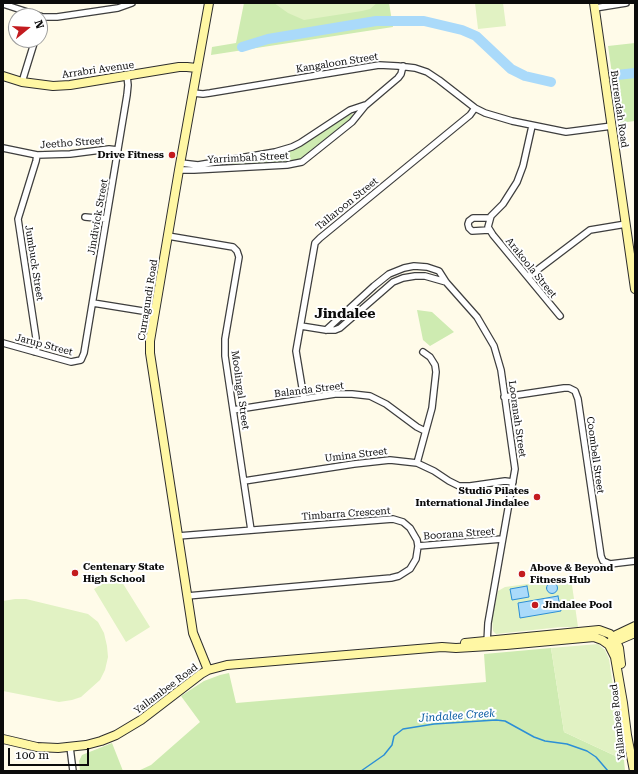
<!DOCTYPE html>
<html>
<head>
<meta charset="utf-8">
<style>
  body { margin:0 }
  #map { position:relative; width:638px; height:774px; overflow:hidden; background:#fffbe9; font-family:"Roboto Serif",serif }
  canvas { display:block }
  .frame { position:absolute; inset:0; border:4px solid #0b0b0b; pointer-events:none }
  .north { position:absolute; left:8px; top:8px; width:40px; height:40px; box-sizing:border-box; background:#fff; border:1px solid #9d9d9d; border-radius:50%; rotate:72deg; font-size:11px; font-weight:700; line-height:16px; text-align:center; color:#0b0b0b }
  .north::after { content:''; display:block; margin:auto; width:14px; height:18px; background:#c31b1f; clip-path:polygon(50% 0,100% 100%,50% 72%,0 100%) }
  .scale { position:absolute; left:8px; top:748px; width:81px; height:18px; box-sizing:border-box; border:2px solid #0b0b0b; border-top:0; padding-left:5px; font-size:12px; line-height:14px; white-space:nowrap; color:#0b0b0b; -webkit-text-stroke:3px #fff; paint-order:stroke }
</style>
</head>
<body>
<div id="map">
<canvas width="638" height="774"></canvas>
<div class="frame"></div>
<div class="north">N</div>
<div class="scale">100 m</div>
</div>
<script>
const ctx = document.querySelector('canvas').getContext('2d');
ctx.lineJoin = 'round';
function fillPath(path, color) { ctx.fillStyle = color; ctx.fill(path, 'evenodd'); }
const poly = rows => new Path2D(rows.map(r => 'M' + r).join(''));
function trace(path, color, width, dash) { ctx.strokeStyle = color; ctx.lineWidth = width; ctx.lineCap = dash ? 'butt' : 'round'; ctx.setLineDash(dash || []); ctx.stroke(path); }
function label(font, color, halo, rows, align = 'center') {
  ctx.font = font + ' "Roboto Serif",serif'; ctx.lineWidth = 4; ctx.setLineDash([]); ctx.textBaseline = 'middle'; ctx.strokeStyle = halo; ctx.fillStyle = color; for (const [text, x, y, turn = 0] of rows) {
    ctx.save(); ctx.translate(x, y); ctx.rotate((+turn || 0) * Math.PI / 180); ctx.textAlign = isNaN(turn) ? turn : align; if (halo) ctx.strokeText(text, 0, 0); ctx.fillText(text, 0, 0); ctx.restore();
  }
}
fillPath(poly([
  [244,3,389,3,393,27,211,55,212,47,236,43],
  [635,43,635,121,619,123,608,46],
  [351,113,353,115,353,117,300,160,295,162,215,166,281,154,295,150],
  [417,310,432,312,454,332,430,346,423,340],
  [551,648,564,732,624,760,625,771,138,771,151,765,200,722,181,696,204,681,220,675,229,673,236,703,486,682,484,654],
  [112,743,123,771,80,771,79,761,82,755]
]), '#ceebb1');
fillPath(poly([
  [274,3,377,3,370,9,362,11,304,20,288,13],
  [475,3,503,3,506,26,478,29],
  [117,574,150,627,126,642,94,589],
  [571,578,578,627,561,627,496,634,493,631,492,619,498,591,505,587],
  [15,599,26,599,88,614,98,622,104,633,107,646,108,657,105,670,100,680,81,697,72,700,59,702,3,691,3,601],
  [598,644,605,650,609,659,624,760,564,732,551,648]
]), '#e1f2c3');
const water = poly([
  '546.5 588a5.5 5.5 0 1 1 11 0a5.5 5.5 0 1 1-11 0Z',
  [527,586,529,597,512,600,510,589,527,586],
  [558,596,561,611,520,618,518,603,558,596]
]);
fillPath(water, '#aadafa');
trace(water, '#2c8fd6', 1);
trace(poly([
  [361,771,384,755,392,745,394,736,403,729,434,724,496,720,505,721,534,737,545,741,567,744,587,751,596,757,608,771]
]), '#2c8fd6', 1.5);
trace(poly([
  [242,47,268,39,376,21,424,21,462,30,476,36,511,69,525,76,551,82],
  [617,75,635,73]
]), '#aadafa', 10);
const street = poly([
  [3,4,43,17,57,17,118,8,132,3],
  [595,8,626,3],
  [40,25,43,17],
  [22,82,35,40],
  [193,93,203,94,210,93,379,65,398,66,415,68,427,72,439,80,475,108,485,113,512,121,566,132,612,126],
  [532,126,523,166,517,182,503,204,491,216,488,227,493,235,560,316],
  [3,148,37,155,70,154,109,149,118,150],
  [181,163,198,165,275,152,292,147,300,143,350,110,365,105],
  [179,170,194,170,287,165,302,162,352,122,365,106,398,78,401,74,403,66],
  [85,217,106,219],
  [489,230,472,231,469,228,468,224,469,221,473,218,490,218],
  [168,236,233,247,237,251,239,257,225,339,225,356,251,530],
  [528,277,590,230,626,224],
  [93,303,155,313],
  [301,326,326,330,335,330,340,328,385,289,393,282,403,278,415,276,425,276,446,282],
  [326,330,374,286,389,274,404,268,414,266,427,267,439,271,446,282,477,317,494,346,501,370,515,469,488,623,487,643],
  [3,343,71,362,81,360,84,353,127,95,128,85,127,76],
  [35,352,36,338,18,219,36,161,37,155],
  [504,397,564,388,569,388,575,391,578,399,601,556,603,561,610,564,635,561],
  [304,399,296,351,315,243,320,238,470,115,475,108],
  [233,410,335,394,352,394,370,396,386,404,417,427,425,431],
  [417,463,432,408,436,372,435,365,430,357,423,352],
  [244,481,354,464,390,460,417,463,434,471,449,481,459,486,470,486,505,481,513,482],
  [178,536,393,519,403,522,410,528,417,540,418,546,416,559,410,569,399,576,391,578,187,596],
  [418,546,502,539],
  [70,747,73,771]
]);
const secondary = poly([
  [594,3,635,289],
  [3,76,22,82,53,86,70,85,179,67,187,67,197,68],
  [611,642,613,637,616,635,635,626],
  [614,642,635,633],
  [465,643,599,630,610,634,616,641,619,648,621,664],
  [208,670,193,633,150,353,150,341,179,170,209,3],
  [3,739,37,747,58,748,86,745,101,741,116,735,141,720,201,674,208,670,227,665,442,647,456,648,506,645,594,637,602,640,609,645,615,657,623,703,627,735,634,771]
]);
trace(street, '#3e3e3e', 8);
trace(secondary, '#2d2d2d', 10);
trace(street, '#fff', 5.5);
trace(secondary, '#fff7a4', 8);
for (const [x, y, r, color] of [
  [172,155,4,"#c31b1f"],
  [537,497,4,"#c31b1f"],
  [75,573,4,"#c31b1f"],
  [522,574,4,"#c31b1f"],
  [535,605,4,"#c31b1f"]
]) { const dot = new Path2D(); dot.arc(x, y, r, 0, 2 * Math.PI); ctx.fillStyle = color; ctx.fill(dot); trace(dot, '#fff', 1.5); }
label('10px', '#0b0b0b', '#fff', [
  ["Kangaloon Street",337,63,-9],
  ["Arrabri Avenue",98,70,-8],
  ["Burrendah Road",619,109,82],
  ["Jeetho Street",72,143,-4],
  ["Yarrimbah Street",248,158,-3],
  ["Tallaroon Street",347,204,-39],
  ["Jindivick Street",98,217,-80],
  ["Jumbuck Street",34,263,81],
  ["Arakoola Street",531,268,51],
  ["Curragundi Road",148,300,-81],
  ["Jarup Street",44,345,15],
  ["Moolingal Street",240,390,82],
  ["Balanda Street",309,390,-7],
  ["Looranah Street",517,419,82],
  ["Umina Street",356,455,-7],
  ["Coombell Street",595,455,82],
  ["Timbarra Crescent",346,514,-4],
  ["Boorana Street",459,534,-4],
  ["Yallambee Road",166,689,-37],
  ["Yallambee Road",618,722,-96]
]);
label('bold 10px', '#0b0b0b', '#fff', [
  ["Drive Fitness",164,155,"right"],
  ["Studio Pilates",529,491,"right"],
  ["International Jindalee",529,503,"right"],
  ["Centenary State",83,567],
  ["High School",83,579],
  ["Above & Beyond",530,568],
  ["Fitness Hub",530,580],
  ["Jindalee Pool",543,605]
], 'left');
label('italic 11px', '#0d5fa4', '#fff', [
  ["Jindalee Creek",457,716,-4]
]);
label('bold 14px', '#0b0b0b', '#fff', [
  ["Jindalee",345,314]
]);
</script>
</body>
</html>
